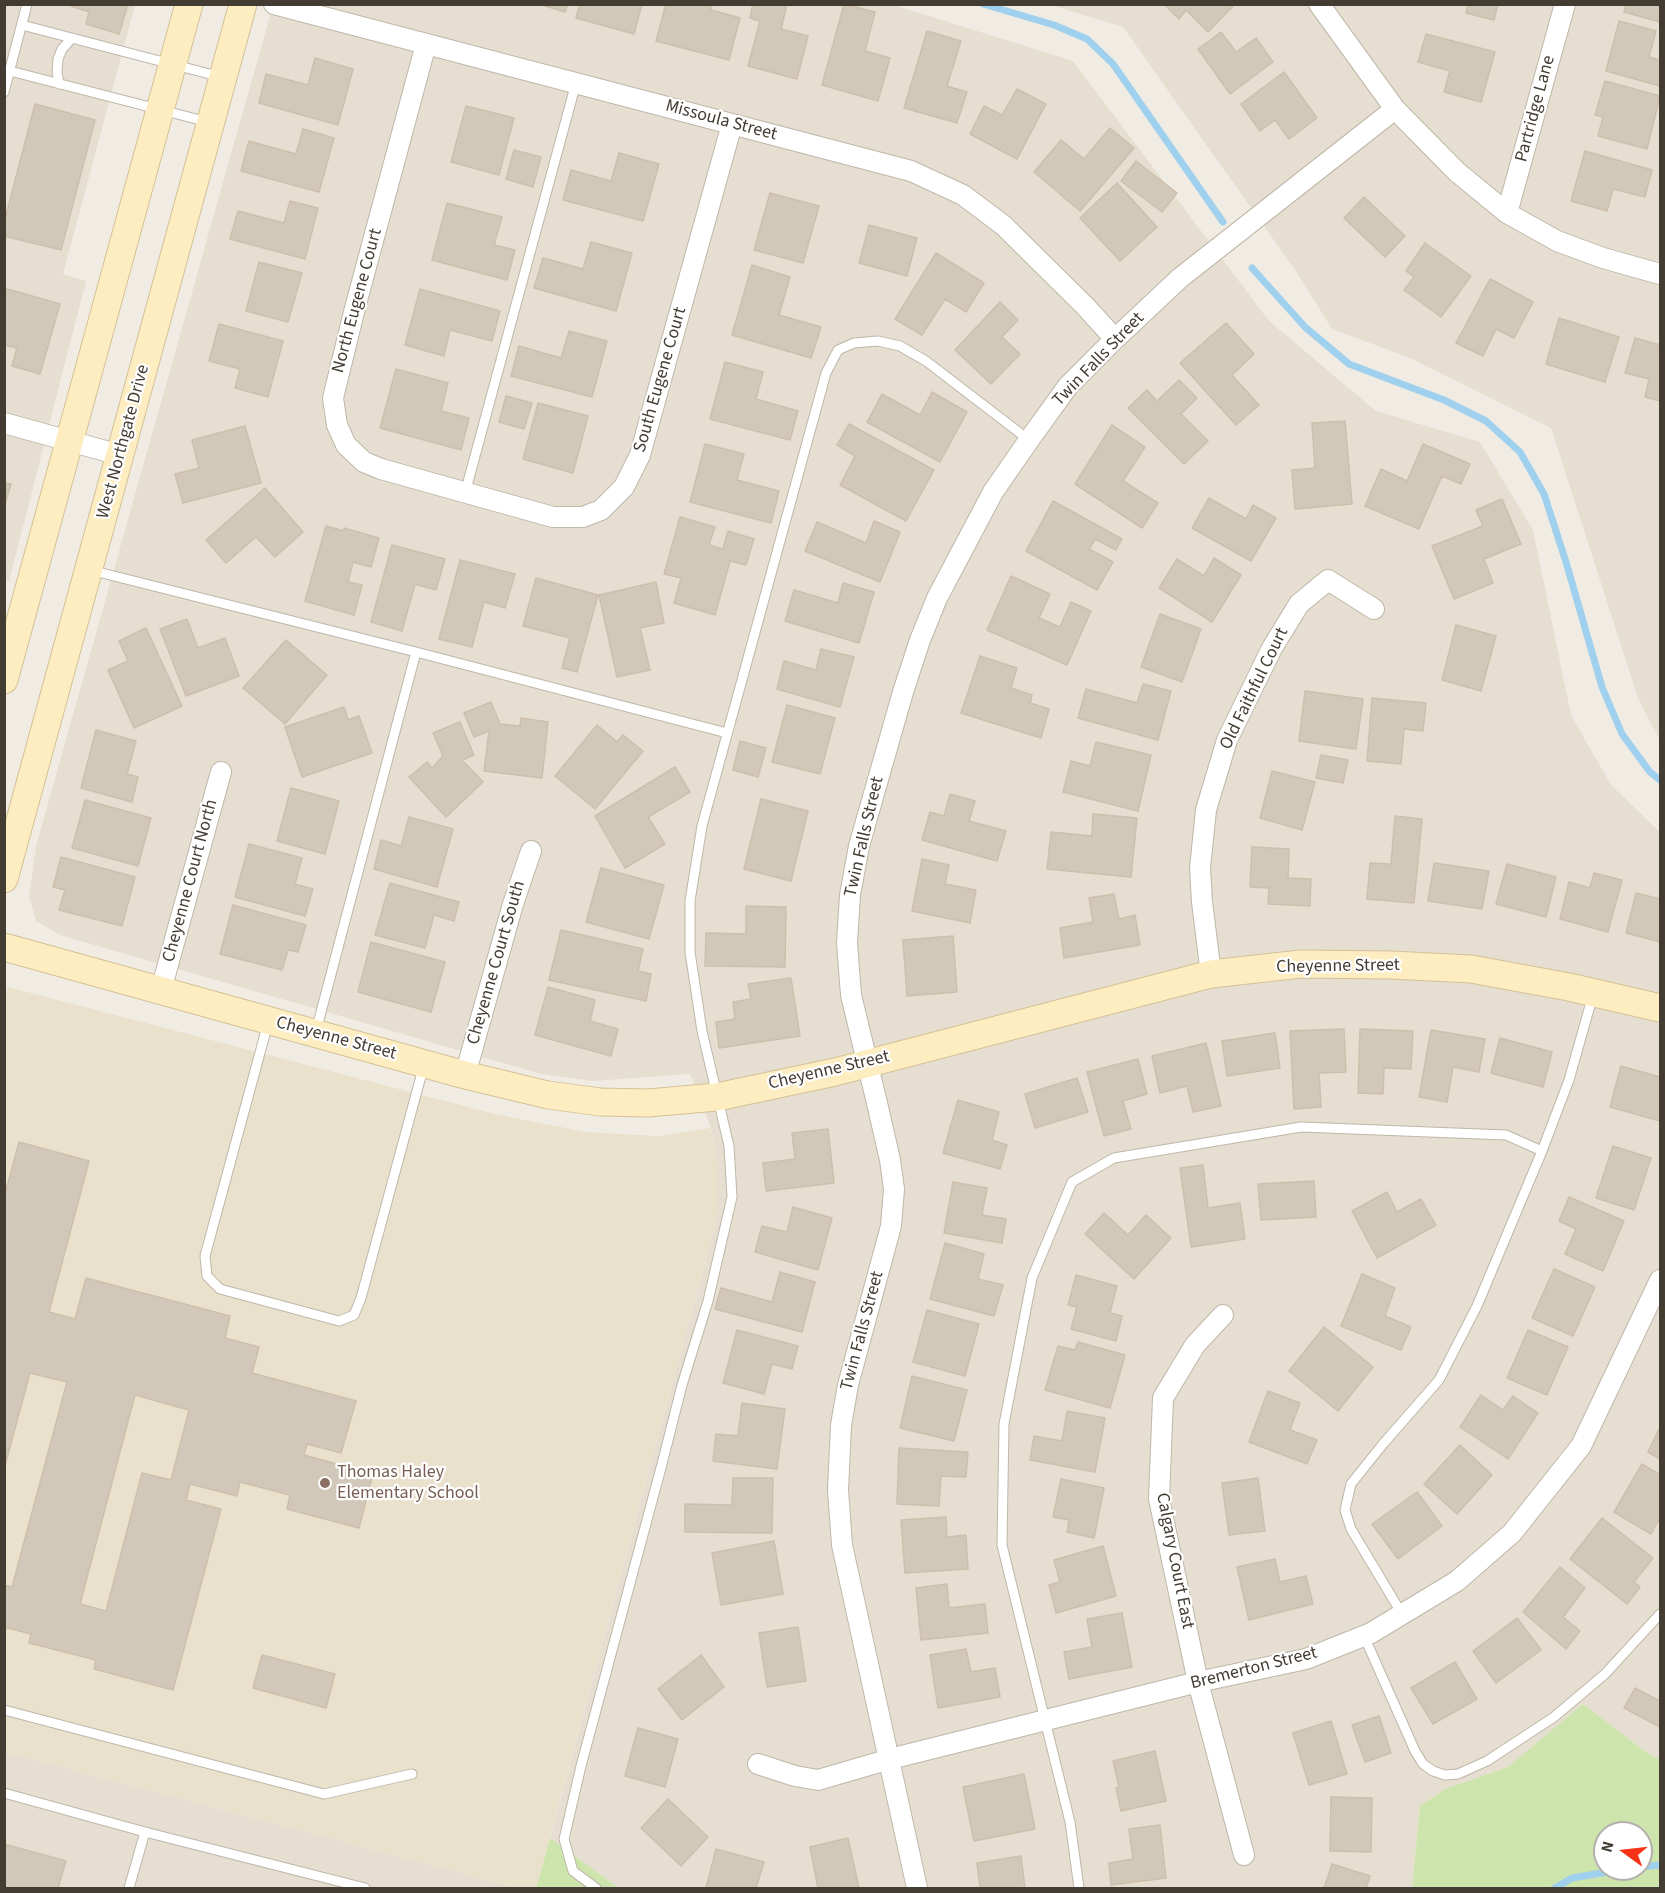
<!DOCTYPE html>
<html>
<head>
<meta charset="utf-8">
<style>
  body { margin:0 }
  #map { position:relative; width:1665px; height:1893px; overflow:hidden; background:#f1ece3; font-family:"Source Sans 3",sans-serif }
  canvas { display:block }
  .frame { position:absolute; inset:0; border:6px solid #433c33; pointer-events:none }
  .north { position:absolute; left:1593px; top:1821px; width:60px; height:60px; box-sizing:border-box; background:#fff; border:2px solid #b4b1ad; border-radius:50%; rotate:285deg; font-size:16px; font-weight:700; line-height:24px; text-align:center; color:#433c33 }
  .north::after { content:''; display:block; margin:auto; width:21px; height:27px; background:#f53216; clip-path:polygon(50% 0,100% 100%,50% 72%,0 100%) }
</style>
</head>
<body>
<div id="map">
<canvas width="1665" height="1893"></canvas>
<div class="frame"></div>
<div class="north">N</div>
</div>
<script>
const ctx = document.querySelector('canvas').getContext('2d');
ctx.lineJoin = 'round';
function fillPath(path, color) { ctx.fillStyle = color; ctx.fill(path, 'evenodd'); }
const poly = rows => new Path2D(rows.map(r => 'M' + r).join(''));
function trace(path, color, width, dash) { ctx.strokeStyle = color; ctx.lineWidth = width; ctx.lineCap = dash ? 'butt' : 'round'; ctx.setLineDash(dash || []); ctx.stroke(path); }
function label(font, color, halo, rows, align = 'center') {
  ctx.font = font + ' "Source Sans 3",sans-serif'; ctx.lineWidth = 4.5; ctx.setLineDash([]); ctx.textBaseline = 'middle'; ctx.strokeStyle = halo; ctx.fillStyle = color; for (const [text, x, y, turn = 0] of rows) {
    ctx.save(); ctx.translate(x, y); ctx.rotate((+turn || 0) * Math.PI / 180); ctx.textAlign = isNaN(turn) ? turn : align; if (halo) ctx.strokeText(text, 0, 0); ctx.fillText(text, 0, 0); ctx.restore();
  }
}
fillPath(poly([
  [4,5,135,5,63,274,86,281,9,581,4,580],
  [273,5,894,5,1073,61,1269,321,1376,411,1480,442,1533,530,1571,715,1611,785,1660,832,1660,1759,1647,1753,1583,1704,1508,1767,1445,1789,1420,1806,1412,1888,619,1888,550,1838,718,1214,718,1165,711,1128,690,1074,593,1081,541,1074,60,935,36,921,29,897,36,846],
  [1051,5,1660,5,1660,741,1638,698,1551,428,1410,358,1332,329,1295,270,1123,27],
  [5,1752,518,1888,5,1888]
]), '#e5ded1');
fillPath(poly([
  [8,987,495,1114,586,1132,658,1136,711,1128,718,1165,718,1214,536,1888,518,1888,5,1752,4,1000]
]), '#eae1cd');
fillPath(poly([
  [1583,1704,1647,1753,1660,1759,1660,1888,1412,1888,1420,1806,1445,1789,1508,1767],
  [1605,1833,1641,1833,1641,1869,1605,1869],
  [550,1838,619,1888,536,1888]
]), '#cde5ac');
trace(poly([
  [983,4,1054,25,1087,39,1113,64,1223,222],
  [1252,268,1305,327,1349,364,1444,400,1486,421,1520,452,1544,494,1566,562,1602,687,1622,734,1650,772,1660,780],
  [1641,1867,1660,1865],
  [1555,1888,1572,1878,1626,1869]
]), '#9fd0ee', 7);
const building = poly([
  [65,4,128,4,119,34,86,24,89,12,65,4],
  [539,4,568,4,565,12,539,4],
  [580,4,642,4,634,34,576,18,580,4],
  [666,4,712,4,711,10,740,18,729,60,656,41,666,4],
  [753,4,787,4,781,29,808,36,797,79,748,66,760,21,750,18,753,4],
  [844,4,875,12,865,51,890,58,878,101,822,85,844,4],
  [1164,4,1235,4,1208,32,1186,10,1179,19,1164,4],
  [1468,4,1498,4,1494,20,1466,13,1468,4],
  [1626,4,1660,4,1660,22,1624,12,1626,4],
  [1619,21,1656,31,1649,57,1660,60,1660,86,1606,71,1619,21],
  [927,31,961,41,947,86,967,92,957,123,904,108,927,31],
  [1221,32,1236,52,1256,38,1273,62,1230,94,1198,49,1221,32],
  [1426,34,1495,52,1481,102,1444,92,1450,71,1418,62,1426,34],
  [315,58,353,69,338,125,259,103,266,74,308,85,315,58],
  [1284,72,1317,118,1289,139,1275,120,1260,131,1241,104,1284,72],
  [1605,81,1660,96,1647,149,1598,136,1603,117,1595,115,1605,81],
  [1017,89,1046,104,1017,159,970,134,984,106,1002,115,1017,89],
  [35,104,95,120,61,250,4,236,4,223,35,104],
  [466,106,514,118,499,175,451,162,466,106],
  [1110,128,1134,148,1080,211,1034,172,1061,140,1084,159,1110,128],
  [303,129,334,138,319,192,241,171,249,141,296,154,303,129],
  [514,150,541,157,533,187,506,179,514,150],
  [1585,151,1652,170,1645,197,1613,189,1607,211,1571,201,1585,151],
  [619,153,659,164,643,221,563,200,571,170,611,181,619,153],
  [1136,161,1177,193,1162,212,1121,181,1136,161],
  [1117,183,1157,227,1120,261,1080,218,1117,183],
  [770,193,819,206,803,263,754,250,770,193],
  [1364,197,1405,236,1385,257,1344,218,1364,197],
  [290,201,318,208,305,259,230,239,238,211,284,223,290,201],
  [447,203,502,217,494,245,515,250,507,280,432,260,447,203],
  [869,225,917,238,907,276,859,263,869,225],
  [591,242,632,253,616,311,534,288,543,258,583,269,591,242],
  [1425,243,1471,276,1441,317,1404,290,1414,277,1406,271,1425,243],
  [936,253,984,283,966,312,945,299,922,335,895,319,936,253],
  [259,262,302,273,288,322,246,311,259,262],
  [752,265,790,277,779,315,821,327,811,358,732,335,752,265],
  [1490,279,1533,302,1514,338,1496,329,1483,356,1456,343,1490,279],
  [4,288,60,304,40,374,12,366,17,348,4,345,4,288],
  [420,289,500,311,492,341,450,330,444,356,405,345,420,289],
  [1000,302,1018,320,1002,337,1020,354,991,384,955,350,1000,302],
  [1559,318,1619,337,1605,382,1546,364,1559,318],
  [1226,323,1254,354,1232,375,1259,405,1236,425,1180,363,1226,323],
  [219,324,283,341,268,397,235,388,240,369,209,361,219,324],
  [569,331,607,341,592,397,511,376,519,346,561,358,569,331],
  [1635,338,1660,345,1660,401,1645,397,1649,379,1625,373,1635,338],
  [725,362,763,372,756,399,798,411,790,440,710,419,725,362],
  [396,369,448,383,441,411,469,418,461,450,380,428,396,369],
  [1179,380,1197,398,1181,414,1208,441,1184,464,1128,408,1147,390,1157,401,1179,380],
  [932,392,967,412,940,462,867,422,882,394,920,415,932,392],
  [506,396,532,403,524,429,499,422,506,396],
  [538,403,588,416,573,473,523,459,538,403],
  [1345,421,1352,504,1295,509,1292,470,1315,468,1312,423,1345,421],
  [849,424,934,470,906,521,840,485,855,456,837,445,849,424],
  [1112,425,1145,447,1123,481,1158,503,1142,528,1075,484,1112,425],
  [245,426,261,483,183,503,175,474,199,468,192,440,245,426],
  [705,444,744,454,737,480,779,491,771,523,690,502,705,444],
  [1423,444,1470,464,1461,484,1442,476,1419,529,1365,506,1381,469,1407,481,1423,444],
  [4,483,11,484,4,508,4,483],
  [265,488,303,532,275,557,256,537,226,563,206,540,265,488],
  [1209,498,1246,519,1253,505,1276,518,1251,561,1192,528,1209,498],
  [1502,499,1521,544,1484,559,1493,583,1454,599,1432,546,1483,526,1476,510,1502,499],
  [1053,501,1122,539,1116,550,1095,539,1089,549,1113,562,1097,590,1026,551,1053,501],
  [680,517,715,527,709,545,723,549,728,531,754,539,746,565,730,561,715,615,674,603,681,578,664,574,680,517],
  [874,521,900,532,880,582,805,551,817,522,866,543,874,521],
  [326,526,344,531,344,528,379,538,371,567,353,562,348,582,362,585,354,615,305,601,326,526],
  [392,545,445,559,436,590,415,584,402,631,371,622,392,545],
  [1214,558,1241,575,1212,622,1159,588,1177,559,1204,576,1214,558],
  [460,560,515,574,505,608,484,602,472,647,439,639,460,560],
  [1011,576,1050,594,1039,618,1060,627,1071,602,1091,611,1067,665,987,630,1011,576],
  [536,578,598,595,577,672,562,668,570,638,523,626,536,578],
  [656,582,664,623,640,628,650,670,617,677,599,595,656,582],
  [843,583,874,592,859,643,785,621,794,590,838,603,843,583],
  [1160,614,1201,629,1182,682,1141,667,1160,614],
  [187,619,198,648,225,638,239,676,186,696,160,629,187,619],
  [1456,625,1496,636,1481,691,1442,680,1456,625],
  [146,628,182,706,134,728,108,670,128,661,119,641,146,628],
  [286,640,327,675,285,724,243,688,286,640],
  [821,649,854,657,840,707,777,689,784,661,816,670,821,649],
  [980,656,1017,668,1011,688,1032,695,1030,703,1049,709,1041,738,961,713,980,656],
  [1143,684,1171,691,1158,740,1078,718,1086,689,1137,703,1143,684],
  [1305,691,1363,699,1356,749,1299,741,1305,691],
  [1372,698,1426,703,1423,731,1404,729,1401,764,1367,761,1372,698],
  [491,702,500,724,520,726,521,718,548,722,542,778,484,771,489,731,474,737,464,713,491,702],
  [787,705,835,718,820,774,772,762,787,705],
  [344,707,348,720,359,716,372,753,302,777,285,727,344,707],
  [460,722,474,755,462,760,483,782,446,817,409,777,427,762,432,768,443,756,433,733,460,722],
  [597,725,617,742,623,735,643,751,595,809,555,776,597,725],
  [96,730,136,741,127,774,138,777,132,802,81,788,96,730],
  [740,741,766,748,758,777,733,770,740,741],
  [1096,742,1151,755,1138,811,1063,792,1071,761,1090,766,1096,742],
  [1321,755,1348,760,1343,783,1316,778,1321,755],
  [675,767,690,792,648,817,665,844,625,868,595,816,675,767],
  [1272,771,1315,782,1302,830,1260,818,1272,771],
  [291,788,339,801,325,854,277,841,291,788],
  [950,794,975,801,969,821,1006,831,997,861,922,840,930,812,944,816,950,794],
  [761,799,808,811,791,881,744,869,761,799],
  [85,800,151,818,138,866,72,848,85,800],
  [1093,814,1137,818,1131,877,1047,869,1051,832,1092,836,1093,814],
  [1395,816,1422,819,1414,903,1367,899,1370,863,1391,864,1395,816],
  [409,817,453,829,437,887,374,869,381,840,401,846,409,817],
  [249,844,302,858,295,884,313,889,305,916,235,897,249,844],
  [1252,847,1289,849,1288,878,1311,879,1310,906,1268,904,1269,888,1250,887,1252,847],
  [61,857,135,877,122,926,59,910,65,890,53,887,61,857],
  [922,859,949,865,945,884,976,890,970,923,912,911,922,859],
  [1434,863,1489,871,1482,909,1428,901,1434,863],
  [1507,864,1556,877,1546,917,1496,904,1507,864],
  [601,868,664,885,649,939,586,922,601,868],
  [1594,873,1622,880,1608,932,1560,919,1569,882,1590,888,1594,873],
  [390,883,459,902,454,921,434,915,425,948,375,935,390,883],
  [1636,893,1660,899,1660,942,1626,933,1636,893],
  [1114,894,1119,919,1135,915,1140,945,1064,958,1060,928,1093,922,1089,898,1114,894],
  [233,905,306,925,298,952,288,950,282,970,220,954,233,905],
  [746,906,786,907,785,967,705,966,706,933,746,934,746,906],
  [561,930,643,949,638,971,651,974,646,1001,549,980,561,930],
  [953,936,957,992,907,996,903,940,953,936],
  [371,942,445,962,431,1012,358,992,371,942],
  [791,978,800,1036,719,1048,716,1022,735,1019,733,1002,751,999,748,984,791,978],
  [548,987,595,1000,590,1021,618,1029,611,1056,535,1035,548,987],
  [1344,1029,1346,1072,1319,1073,1321,1107,1294,1109,1290,1031,1344,1029],
  [1360,1029,1413,1031,1411,1069,1384,1068,1383,1094,1358,1093,1360,1029],
  [1431,1030,1485,1039,1479,1072,1453,1067,1447,1102,1419,1097,1431,1030],
  [1275,1033,1280,1068,1227,1076,1222,1041,1275,1033],
  [1500,1038,1552,1052,1543,1087,1491,1073,1500,1038],
  [1206,1043,1221,1106,1193,1112,1187,1086,1160,1093,1152,1056,1206,1043],
  [1138,1059,1147,1094,1123,1101,1131,1129,1104,1136,1087,1072,1138,1059],
  [1621,1066,1660,1077,1660,1121,1610,1107,1621,1066],
  [1077,1078,1088,1112,1035,1128,1025,1094,1077,1078],
  [958,1100,999,1112,992,1140,1007,1145,1000,1169,943,1153,958,1100],
  [828,1129,834,1183,766,1191,763,1163,795,1159,792,1133,828,1129],
  [19,1142,89,1161,49,1312,75,1319,86,1278,230,1316,225,1338,259,1347,252,1373,356,1401,341,1453,307,1444,304,1455,373,1474,359,1528,287,1509,290,1495,240,1482,237,1496,190,1484,186,1500,221,1509,173,1690,94,1669,96,1660,29,1643,31,1634,4,1627,4,1585,12,1587,67,1382,30,1373,4,1469,4,1198,19,1142],
  [135,1395,189,1410,171,1480,142,1473,106,1611,80,1604,135,1395],
  [1613,1146,1651,1158,1634,1210,1596,1198,1613,1146],
  [1203,1165,1208,1208,1240,1203,1245,1239,1191,1247,1180,1168,1203,1165],
  [1314,1181,1316,1217,1261,1220,1258,1184,1314,1181],
  [953,1182,987,1188,982,1215,1006,1219,1002,1243,944,1233,953,1182],
  [1387,1192,1397,1212,1421,1199,1436,1225,1377,1258,1352,1211,1387,1192],
  [1569,1197,1624,1221,1603,1271,1565,1254,1576,1229,1559,1221,1569,1197],
  [793,1207,832,1218,818,1270,755,1252,762,1226,787,1232,793,1207],
  [1104,1213,1128,1235,1146,1215,1171,1238,1134,1279,1085,1234,1104,1213],
  [945,1243,984,1254,978,1279,1003,1285,994,1316,930,1299,945,1243],
  [1554,1269,1595,1287,1573,1336,1532,1318,1554,1269],
  [780,1272,815,1282,802,1332,715,1309,721,1288,772,1302,780,1272],
  [1362,1274,1395,1288,1385,1316,1411,1327,1401,1350,1341,1326,1362,1274],
  [1076,1275,1117,1286,1110,1313,1122,1316,1116,1341,1071,1329,1077,1307,1068,1305,1076,1275],
  [927,1310,979,1324,965,1376,913,1362,927,1310],
  [1324,1327,1373,1367,1338,1411,1289,1371,1324,1327],
  [737,1330,798,1346,792,1369,772,1364,764,1394,723,1383,737,1330],
  [1528,1330,1568,1347,1547,1395,1507,1378,1528,1330],
  [1078,1342,1125,1355,1110,1408,1045,1390,1058,1346,1075,1350,1078,1342],
  [912,1376,967,1390,954,1441,900,1428,912,1376],
  [1268,1391,1300,1403,1290,1430,1317,1440,1307,1464,1249,1442,1268,1391],
  [1481,1395,1503,1410,1513,1396,1538,1413,1508,1459,1460,1427,1481,1395],
  [742,1403,785,1409,777,1469,713,1461,716,1434,738,1436,742,1403],
  [1067,1411,1105,1418,1095,1472,1030,1460,1034,1436,1062,1441,1067,1411],
  [1660,1427,1660,1459,1648,1452,1660,1427],
  [1460,1445,1492,1475,1457,1514,1424,1484,1460,1445],
  [899,1448,968,1452,966,1477,941,1476,939,1506,897,1504,899,1448],
  [1642,1464,1660,1475,1660,1518,1651,1534,1614,1512,1642,1464],
  [733,1478,773,1478,772,1533,685,1532,685,1504,732,1505,733,1478],
  [1258,1478,1265,1531,1229,1535,1222,1483,1258,1478],
  [1061,1479,1104,1488,1094,1538,1067,1532,1069,1520,1053,1517,1061,1479],
  [1417,1492,1442,1526,1398,1559,1372,1524,1417,1492],
  [946,1517,947,1537,966,1535,968,1569,905,1573,901,1520,946,1517],
  [1602,1518,1653,1558,1634,1582,1640,1587,1627,1604,1570,1559,1602,1518],
  [774,1541,783,1594,721,1605,712,1553,774,1541],
  [1103,1546,1116,1596,1056,1613,1049,1585,1060,1582,1054,1560,1103,1546],
  [1275,1559,1280,1582,1306,1576,1313,1604,1249,1620,1237,1567,1275,1559],
  [1560,1567,1585,1588,1563,1617,1580,1631,1566,1649,1523,1612,1560,1567],
  [947,1584,949,1608,985,1604,988,1633,921,1640,916,1588,947,1584],
  [1122,1613,1132,1667,1069,1679,1064,1652,1092,1647,1087,1619,1122,1613],
  [1517,1618,1541,1650,1496,1683,1473,1651,1517,1618],
  [798,1627,806,1681,767,1687,759,1633,798,1627],
  [966,1649,971,1672,995,1668,1000,1697,938,1708,930,1655,966,1649],
  [262,1655,335,1674,326,1708,253,1688,262,1655],
  [701,1655,724,1687,682,1720,658,1689,701,1655],
  [1455,1662,1477,1699,1433,1724,1411,1688,1455,1662],
  [1635,1688,1660,1701,1660,1727,1624,1708,1635,1688],
  [1379,1716,1391,1753,1365,1762,1352,1725,1379,1716],
  [1331,1721,1347,1774,1309,1785,1293,1733,1331,1721],
  [638,1728,678,1739,665,1787,625,1776,638,1728],
  [1155,1751,1166,1801,1121,1811,1116,1788,1119,1787,1113,1761,1155,1751],
  [1024,1774,1035,1829,974,1841,963,1787,1024,1774],
  [1331,1797,1372,1798,1371,1852,1330,1851,1331,1797],
  [668,1799,708,1837,681,1866,641,1828,668,1799],
  [1160,1825,1166,1878,1111,1885,1109,1863,1133,1859,1129,1829,1160,1825],
  [848,1838,859,1888,818,1888,810,1847,848,1838],
  [4,1844,66,1861,58,1888,4,1888,4,1844],
  [716,1849,764,1862,756,1888,706,1888,716,1849],
  [1021,1856,1025,1888,980,1888,977,1863,1021,1856],
  [1332,1864,1370,1876,1366,1888,1324,1888,1332,1864]
]);
fillPath(building, '#d2c8b9');
trace(building, '#cdbfac', 1.5);
const lane = poly([
  [22,25,221,77],
  [10,71,208,122],
  [59,84,57,72,58,59,62,49,72,38],
  [4,92,27,4],
  [465,493,576,83],
  [90,570,416,652],
  [268,1023,205,1256,207,1276,220,1289,339,1321,354,1315,361,1298,424,1065],
  [316,1031,416,652,727,733],
  [1402,1614,1351,1529,1345,1510,1351,1484,1383,1444,1439,1380,1477,1306,1542,1151],
  [1364,1636,1415,1751,1423,1764,1433,1771,1445,1775,1458,1774,1487,1761,1554,1717,1605,1674,1660,1614],
  [4,1710,324,1794,412,1774],
  [4,1793,145,1832,365,1888],
  [129,1888,145,1832],
  [596,1888,573,1871,564,1839,581,1766,662,1464,682,1385,708,1301,732,1197,729,1146,702,1031,690,952,690,901,702,826,826,373,838,350,854,343,878,341,900,346,926,361,1029,440],
  [1079,1888,1070,1822,1002,1545,1004,1424,1032,1278,1072,1182,1114,1158,1301,1127,1506,1135,1542,1151,1569,1080,1593,995]
]);
const street = poly([
  [274,4,911,171,963,195,1003,225,1085,306,1115,339],
  [1319,4,1395,109,1457,172,1507,213,1557,241,1603,258,1660,274],
  [426,44,355,308,333,398,337,425,346,445,364,462,381,469,553,517,583,517,601,510,624,487,640,455,732,124],
  [1507,213,1565,4],
  [4,423,120,455],
  [1211,974,1202,902,1200,868,1206,810,1227,740,1272,648,1299,604,1328,580,1374,609],
  [161,990,221,772],
  [465,1075,513,904,531,851],
  [1223,1315,1195,1345,1163,1398,1159,1499,1198,1682,1244,1855],
  [758,1764,795,1776,818,1780,890,1759,1198,1682,1306,1659,1371,1633,1457,1581,1512,1533,1581,1446,1660,1280],
  [917,1888,842,1545,838,1490,841,1425,848,1385,891,1226,894,1189,890,1160,877,1103,851,995,847,943,850,895,859,846,903,692,920,640,937,598,993,492,1029,440,1068,386,1115,339,1180,278,1395,109]
]);
const secondary = poly([
  [4,680,189,4],
  [4,879,243,4],
  [4,947,465,1075,548,1095,600,1102,648,1103,717,1097,835,1072,1211,974,1301,964,1391,965,1471,969,1569,987,1660,1008]
]);
trace(lane, '#bfb7a9', 11);
trace(street, '#bfb7a9', 22);
trace(secondary, '#d4c196', 29);
trace(lane, '#fff', 9);
trace(street, '#fff', 20);
trace(secondary, '#fdedc1', 27);
for (const [x, y, r, color] of [
  [325,1483,6,"#8d6e63"]
]) { const dot = new Path2D(); dot.arc(x, y, r, 0, 2 * Math.PI); ctx.fillStyle = color; ctx.fill(dot); trace(dot, '#fff', 2); }
label('18px', '#433c33', '#fff', [
  ["Partridge Lane",1536,109,-75],
  ["Missoula Street",721,121,15],
  ["North Eugene Court",358,301,-75],
  ["Twin Falls Street",1099,360,-46],
  ["South Eugene Court",661,380,-74],
  ["West Northgate Drive",124,442,-75],
  ["Old Faithful Court",1255,689,-64],
  ["Twin Falls Street",865,837,-77],
  ["Cheyenne Court North",191,881,-75],
  ["Cheyenne Court South",497,963,-74],
  ["Cheyenne Street",1338,967,-1],
  ["Cheyenne Street",336,1039,15],
  ["Cheyenne Street",829,1071,-13],
  ["Twin Falls Street",863,1331,-75],
  ["Calgary Court East",1174,1561,79],
  ["Bremerton Street",1254,1669,-14]
]);
label('18px', '#785e54', '#fff', [
  ["Thomas Haley",337,1473],
  ["Elementary School",337,1494]
], 'left');
</script>
</body>
</html>
